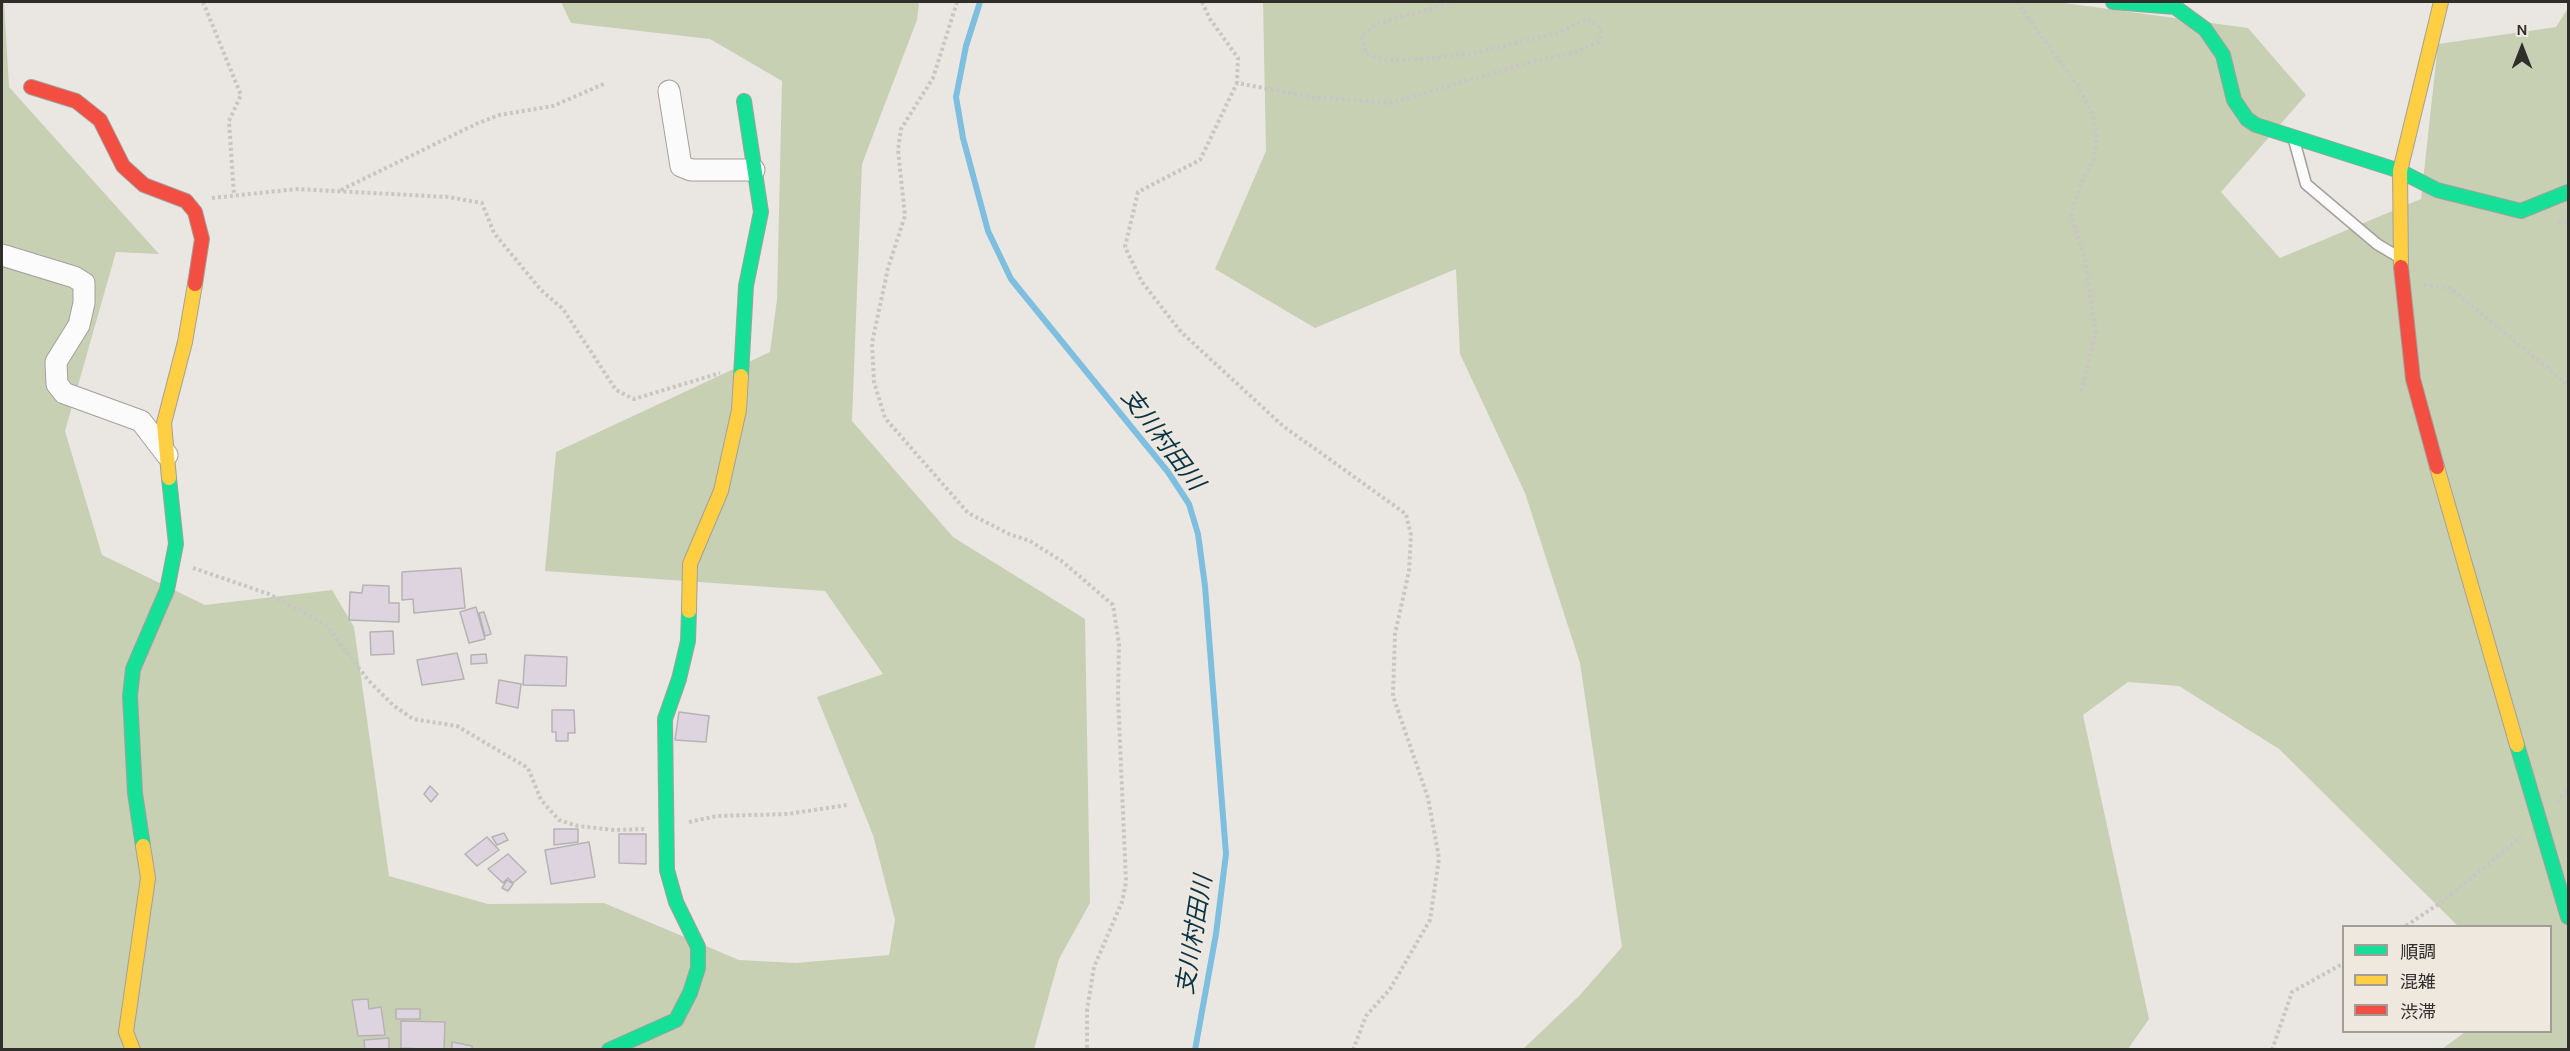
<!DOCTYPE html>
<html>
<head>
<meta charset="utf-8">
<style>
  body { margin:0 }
  #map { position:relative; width:2570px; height:1051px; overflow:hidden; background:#eae7e2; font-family:Karla,"Noto Sans JP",sans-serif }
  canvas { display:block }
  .frame { position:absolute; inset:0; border:3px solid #302e2b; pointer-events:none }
  .legend { position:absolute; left:2342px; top:925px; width:210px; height:108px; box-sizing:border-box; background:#eee8df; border:2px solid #a29e97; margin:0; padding:8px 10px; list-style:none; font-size:18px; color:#302e2b }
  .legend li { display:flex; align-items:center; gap:12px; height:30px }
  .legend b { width:30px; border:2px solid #a29e97 }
  .north { position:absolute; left:2492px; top:18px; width:60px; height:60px; -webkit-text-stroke:4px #eee8df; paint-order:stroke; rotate:0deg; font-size:16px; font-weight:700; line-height:24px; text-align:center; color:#302e2b }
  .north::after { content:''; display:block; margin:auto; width:21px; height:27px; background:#302e2b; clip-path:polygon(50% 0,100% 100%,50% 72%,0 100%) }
</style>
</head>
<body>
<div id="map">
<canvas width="2570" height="1051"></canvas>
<div class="frame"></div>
<ul class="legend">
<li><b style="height:8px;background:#16e098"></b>順調</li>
<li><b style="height:8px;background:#ffcf43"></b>混雑</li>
<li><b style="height:8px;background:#f24e42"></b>渋滞</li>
</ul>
<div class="north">N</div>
</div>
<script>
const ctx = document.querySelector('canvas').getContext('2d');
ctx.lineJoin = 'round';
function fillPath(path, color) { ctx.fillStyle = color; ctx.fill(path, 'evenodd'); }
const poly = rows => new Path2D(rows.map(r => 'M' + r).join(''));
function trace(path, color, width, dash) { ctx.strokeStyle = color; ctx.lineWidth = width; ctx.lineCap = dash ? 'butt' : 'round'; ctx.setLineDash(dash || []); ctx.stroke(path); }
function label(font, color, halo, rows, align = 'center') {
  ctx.font = font + ' Karla,"Noto Sans JP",sans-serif'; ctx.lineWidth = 4.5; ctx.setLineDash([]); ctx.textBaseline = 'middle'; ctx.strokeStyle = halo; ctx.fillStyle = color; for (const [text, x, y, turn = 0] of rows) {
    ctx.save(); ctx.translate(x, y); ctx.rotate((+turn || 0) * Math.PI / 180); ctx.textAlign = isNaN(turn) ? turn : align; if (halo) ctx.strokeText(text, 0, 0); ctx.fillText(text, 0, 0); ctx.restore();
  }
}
fillPath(poly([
  [2,2,4,2,9,87,159,254,116,252,65,431,102,555,205,605,332,590,354,627,389,876,488,904,604,903,739,960,796,963,889,955,895,920,873,835,817,697,883,674,825,591,545,571,556,452,770,352,777,299,782,81,710,39,571,23,561,2,919,2,917,20,862,164,852,421,953,537,1085,619,1090,903,1059,959,1034,1049,2,1050],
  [1263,2,2057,2,2248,28,2306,95,2221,192,2280,258,2421,199,2438,44,2556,27,2568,8,2568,1049,2442,1049,2465,1032,2550,1032,2550,926,2458,926,2279,749,2179,686,2128,682,2083,715,2149,1019,2128,1049,1523,1049,1580,995,1622,947,1580,663,1525,493,1460,354,1456,269,1315,328,1215,269,1266,151]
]), '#c8d0b3');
trace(poly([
  [980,2,966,46,956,97,963,138,988,231,1011,279,1168,472,1189,504,1198,534,1205,586,1226,854,1216,934,1195,1050]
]), '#7ebedf', 6);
const building = poly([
  [461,568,465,608,414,613,413,599,402,600,402,572,461,568],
  [363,585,389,586,389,603,399,603,399,622,349,620,350,592,362,593,363,585],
  [476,607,485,639,469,643,460,612,476,607],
  [484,612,491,634,485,636,479,613,484,612],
  [393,631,394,654,371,655,370,632,393,631],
  [457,653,464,679,422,685,417,660,457,653],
  [486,654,487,663,471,664,471,655,486,654],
  [525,655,567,657,566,686,523,685,525,655],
  [499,680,521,684,518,708,496,703,499,680],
  [552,710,574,710,575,733,568,733,568,741,556,741,556,732,552,732,552,710],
  [679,712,709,716,706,742,675,740,679,712],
  [430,786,438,794,431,802,424,794,430,786],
  [554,829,578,829,578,842,554,845,554,829],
  [504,833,508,840,497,845,492,837,504,833],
  [619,834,646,834,646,864,619,863,619,834],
  [487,837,499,850,477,866,465,854,487,837],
  [589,842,595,877,551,884,545,850,589,842],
  [508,854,526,872,513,883,508,878,503,883,488,869,508,854],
  [507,880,513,884,508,891,502,888,507,880],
  [368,999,369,1009,381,1007,385,1035,358,1036,352,1000,368,999],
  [396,1009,420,1009,420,1019,396,1019,396,1009],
  [401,1021,445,1022,444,1050,401,1048,401,1021],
  [389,1038,389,1050,365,1050,364,1040,389,1038],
  [452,1042,472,1046,472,1050,452,1050,452,1042]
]);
fillPath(building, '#ded4e0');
trace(building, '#b5b3b2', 1.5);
const lane = poly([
  [2294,140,2306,184,2377,244,2397,256]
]);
const street = poly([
  [669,91,681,166,691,170,754,170],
  [2,255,74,277,84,283,84,303,79,325,56,362,57,384,64,393,141,421,167,455]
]);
const fast = poly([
  [2113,2,2175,7,2205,29,2223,55,2234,100,2247,119,2256,125,2400,171,2437,190,2521,211,2568,192],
  [741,376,746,286,761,212,744,101],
  [2517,745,2568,917],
  [143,846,135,793,130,696,133,669,167,590,176,544,169,478],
  [609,1050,676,1020,690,993,698,968,698,947,676,902,667,870,665,719,679,679,688,641,689,611]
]);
const slow = poly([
  [2401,267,2400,171,2441,2],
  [2437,467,2517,745],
  [169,478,164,423,185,342,195,284],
  [689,611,690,564,721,491,739,410,741,376],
  [133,1050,126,1032,148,878,143,846]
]);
const jam = poly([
  [31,87,76,101,100,120,123,166,144,185,186,201,195,212,202,239,195,284],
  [2401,267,2413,379,2437,467]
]);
trace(lane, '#a2a09c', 13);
trace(street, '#a2a09c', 23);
trace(fast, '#a2a09c', 16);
trace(slow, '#a2a09c', 16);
trace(jam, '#a2a09c', 16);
trace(poly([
  [203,2,241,95,229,121,234,195],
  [957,2,933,78,901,129,898,150,905,216,888,268,872,343,874,382,885,418,968,513,1009,534,1030,541,1063,562,1113,605,1119,644,1118,696,1126,882,1122,902,1094,967,1087,1010,1087,1050],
  [1202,2,1210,19,1238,58,1237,83],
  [2017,2,2079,88,2093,115,2097,135,2094,159,2081,184,2071,214,2085,260,2096,333,2081,392],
  [341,190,476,124,499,115,553,106,606,83],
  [212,198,296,189,448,197,482,203,494,233,541,290,563,309,616,390,634,399,720,373],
  [2558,221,2568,224],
  [2424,285,2450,288,2568,385],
  [193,568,269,594,326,625,368,680,393,705,413,719,457,726,528,768,541,800,559,820,578,826,614,830,646,829],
  [2557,802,2568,789],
  [689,822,717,816,788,814,847,805],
  [2406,926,2443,901,2521,837],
  [1353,1050,1366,1016,1390,989,1430,920,1439,858,1428,798,1393,696,1395,634,1409,571,1411,535,1406,514,1283,426,1181,332,1142,282,1125,247,1138,192,1200,160,1237,83,1312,97,1391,103,1538,60,1574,53,1600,41,1602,29,1588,19,1557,33,1475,53,1425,59,1386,60,1367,54,1361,38,1376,24,1453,2],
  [2272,1050,2292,992,2344,963]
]), '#c7c6c4', 4, [3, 3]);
trace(lane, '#fcfbfb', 10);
trace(street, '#fcfbfb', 21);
trace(fast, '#16e098', 14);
trace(slow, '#ffcf43', 14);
trace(jam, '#f24e42', 14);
label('italic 24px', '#093347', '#eee8df', [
  ["支川村田川",1162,440,53],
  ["支川村田川",1195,935,-81]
]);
</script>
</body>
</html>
